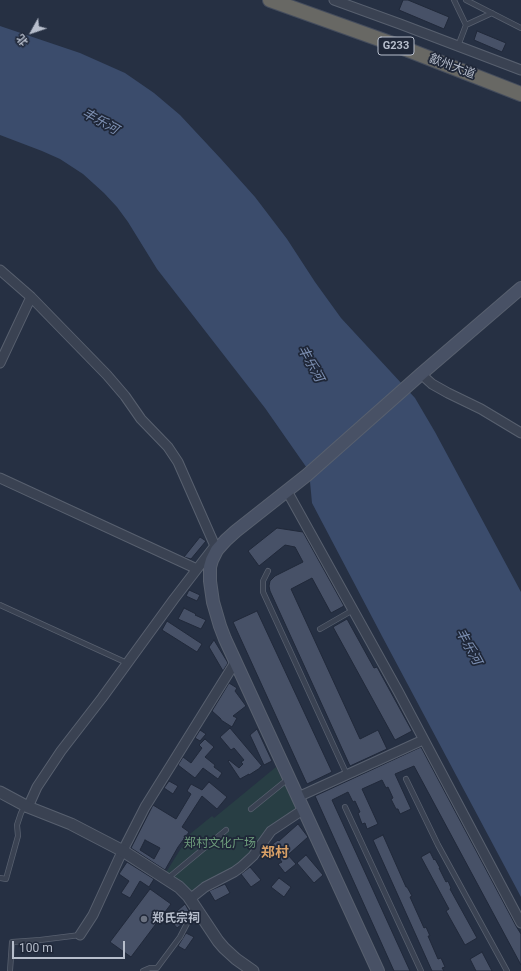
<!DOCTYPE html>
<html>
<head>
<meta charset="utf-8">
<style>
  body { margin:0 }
  #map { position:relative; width:521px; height:971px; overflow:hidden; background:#263043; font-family:Roboto,"Noto Sans SC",sans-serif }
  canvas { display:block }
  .north { position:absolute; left:12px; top:12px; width:40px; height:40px; -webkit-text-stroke:3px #1f2738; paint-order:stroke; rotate:230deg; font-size:11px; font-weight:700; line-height:16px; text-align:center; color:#b7becc }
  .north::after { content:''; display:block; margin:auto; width:14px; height:18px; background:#b7becc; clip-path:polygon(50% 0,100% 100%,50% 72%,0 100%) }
  .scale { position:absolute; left:12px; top:941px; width:113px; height:18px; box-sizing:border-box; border:2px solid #b7becc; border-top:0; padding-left:5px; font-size:12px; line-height:14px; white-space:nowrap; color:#b7becc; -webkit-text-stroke:3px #1f2738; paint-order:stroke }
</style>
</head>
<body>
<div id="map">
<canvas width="521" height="971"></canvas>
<div class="north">北</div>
<div class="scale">100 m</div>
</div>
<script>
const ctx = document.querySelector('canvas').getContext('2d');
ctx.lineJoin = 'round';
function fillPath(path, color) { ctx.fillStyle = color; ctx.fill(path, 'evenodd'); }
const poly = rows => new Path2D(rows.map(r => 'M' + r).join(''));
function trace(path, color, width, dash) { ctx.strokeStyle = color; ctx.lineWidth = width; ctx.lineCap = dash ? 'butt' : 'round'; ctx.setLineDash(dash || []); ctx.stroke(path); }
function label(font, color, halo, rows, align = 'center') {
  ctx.font = font + ' Roboto,"Noto Sans SC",sans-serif'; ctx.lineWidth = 3.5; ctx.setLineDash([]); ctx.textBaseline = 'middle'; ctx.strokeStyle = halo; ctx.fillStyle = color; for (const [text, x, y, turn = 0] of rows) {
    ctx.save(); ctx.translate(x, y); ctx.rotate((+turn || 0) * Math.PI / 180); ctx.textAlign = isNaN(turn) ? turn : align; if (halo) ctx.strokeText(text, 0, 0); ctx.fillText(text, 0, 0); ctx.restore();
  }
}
fillPath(poly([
  [276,767,296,808,265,831,250,855,242,863,191,894,165,874,190,834,212,816,214,818]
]), '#283e44');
fillPath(poly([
  [0,26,80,53,125,73,154,93,180,115,221,159,255,197,287,239,315,282,341,318,415,398,435,432,521,592,521,897,383,638,312,503,309,471,265,408,157,269,128,222,117,207,104,193,83,174,60,159,42,151,0,135]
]), '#3b4c6c');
const building = poly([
  [403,0,408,0,449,17,444,29,399,10,403,0],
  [477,31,506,43,502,52,474,40,477,31],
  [277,528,303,532,344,606,331,613,312,578,291,589,360,739,378,730,387,749,350,766,270,591,269,586,270,581,275,576,303,562,295,547,285,545,259,566,248,551,277,528],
  [200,537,206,541,191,559,184,557,200,537],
  [189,590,200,595,197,601,186,596,189,590],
  [184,608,196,614,195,615,206,620,201,629,178,619,184,608],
  [257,611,332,772,307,784,233,622,257,611],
  [347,619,374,668,377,667,412,731,395,740,333,627,347,619],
  [167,621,202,644,197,652,162,630,167,621],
  [214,640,228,663,223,671,209,647,214,640],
  [229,683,237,688,235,691,246,706,233,716,237,718,232,727,221,720,221,719,212,711,229,683],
  [230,728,262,766,260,767,260,768,249,775,249,774,240,779,228,761,229,760,239,768,243,764,241,762,244,760,234,748,231,750,220,737,230,728],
  [257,729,272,761,264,765,250,735,257,729],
  [200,730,206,734,200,741,195,738,200,730],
  [205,739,214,747,205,757,215,765,214,767,222,773,218,779,203,768,195,778,178,765,183,757,191,763,202,748,199,745,205,739],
  [421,747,516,926,521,934,521,965,414,766,395,774,411,809,400,814,398,809,396,809,391,799,393,798,388,787,386,788,382,780,362,789,378,824,367,829,365,823,362,824,358,813,360,812,355,801,353,802,348,792,332,800,410,971,394,971,315,796,421,747],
  [169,781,178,786,173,794,164,788,169,781],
  [209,782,227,797,217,809,202,796,182,827,189,832,178,847,165,870,131,848,153,805,176,819,191,794,187,791,191,784,202,790,209,782],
  [145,840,160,848,154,859,140,850,145,840],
  [298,824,308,837,289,854,288,855,296,864,285,873,278,864,282,862,270,846,278,840,279,841,298,824],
  [383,835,406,887,407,887,412,896,410,897,424,928,426,927,430,936,428,936,438,959,441,958,445,967,442,968,444,971,432,971,373,840,383,835],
  [430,852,434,860,435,859,440,868,439,868,446,882,448,881,451,888,450,889,477,938,465,945,446,911,449,909,421,857,430,852],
  [306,855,323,875,314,883,297,863,306,855],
  [127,862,154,879,149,887,140,881,130,898,121,893,129,881,119,874,127,862],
  [250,867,261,880,251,887,241,874,250,867],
  [279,878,291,887,284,897,271,887,279,878],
  [225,884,230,893,215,901,209,891,225,884],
  [150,889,171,904,131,957,110,942,150,889],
  [185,904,189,911,182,924,177,928,169,918,185,904],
  [186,933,194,937,185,950,178,946,186,933],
  [482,952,492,971,476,971,470,959,482,952]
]);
fillPath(building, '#475167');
trace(building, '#21293a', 1);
const service = poly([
  [454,0,466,25],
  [466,0,521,28],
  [458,46,466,25,492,13],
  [268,571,263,581,263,592,347,775],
  [0,605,127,663],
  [320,629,353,610],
  [406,779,438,845,507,971],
  [345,807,421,971],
  [251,809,288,779],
  [0,878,6,879,18,836,17,825,21,813,25,806],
  [167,879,226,830],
  [10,971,12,942,40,940,80,935],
  [143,971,150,968,157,968,180,937,195,908]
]);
const minor = poly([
  [334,0,400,24,521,70],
  [0,270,31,297,107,375,125,396,141,419,168,447,178,462,215,546],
  [0,363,31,297],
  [421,374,432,384,448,393,481,409,521,433],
  [0,478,197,569],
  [287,491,398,691,521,923],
  [298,797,423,740],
  [28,807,37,787,61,751,102,698,174,599,214,547],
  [190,899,205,887,234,872,241,867,253,856,271,831,304,809],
  [80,935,93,915,121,854,145,807,236,661]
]);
const tertiary = poly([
  [0,792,28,807,71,824,123,851,179,887,188,896,218,941,224,948,236,959,253,971]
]);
const secondary = poly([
  [378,971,225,639,220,626,213,602,210,581,210,567,212,560,217,550,226,540,236,531,307,475,421,374,521,288]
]);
const trunk = poly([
  [270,0,393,44,521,94]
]);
trace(service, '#58606f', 6);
trace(minor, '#58606f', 11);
trace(tertiary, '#58606f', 13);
trace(secondary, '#58606f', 14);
trace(trunk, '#454d5d', 16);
trace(service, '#3a4252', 4.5);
trace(minor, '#3a4252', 9);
trace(tertiary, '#3a4252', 11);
trace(secondary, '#485165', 12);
trace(trunk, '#686864', 14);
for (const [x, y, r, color] of [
  [144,919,4,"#6b7280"]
]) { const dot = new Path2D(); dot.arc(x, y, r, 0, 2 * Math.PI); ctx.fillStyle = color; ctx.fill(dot); trace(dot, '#1f2738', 1.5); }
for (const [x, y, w] of [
  [396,46,36]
]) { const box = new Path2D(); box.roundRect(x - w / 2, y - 9, w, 18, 3); ctx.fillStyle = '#1f2738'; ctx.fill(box); trace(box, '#b7becc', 1); }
label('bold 11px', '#b7becc', null, [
  ["G233",396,46]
]);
label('12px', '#b7becc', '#1f2738', [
  ["歙州大道",452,67,21]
]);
label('12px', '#6e9e7c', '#1f2738', [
  ["郑村文化广场",220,844]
]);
label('bold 12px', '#b7becc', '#1f2738', [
  ["郑氏宗祠",152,919]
], 'left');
label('italic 13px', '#7e91b4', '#1f2738', [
  ["丰乐河",100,122,29],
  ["丰乐河",310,364,61],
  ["丰乐河",468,647,61]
]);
label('bold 14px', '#d9a066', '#1f2738', [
  ["郑村",275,853]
]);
</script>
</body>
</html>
